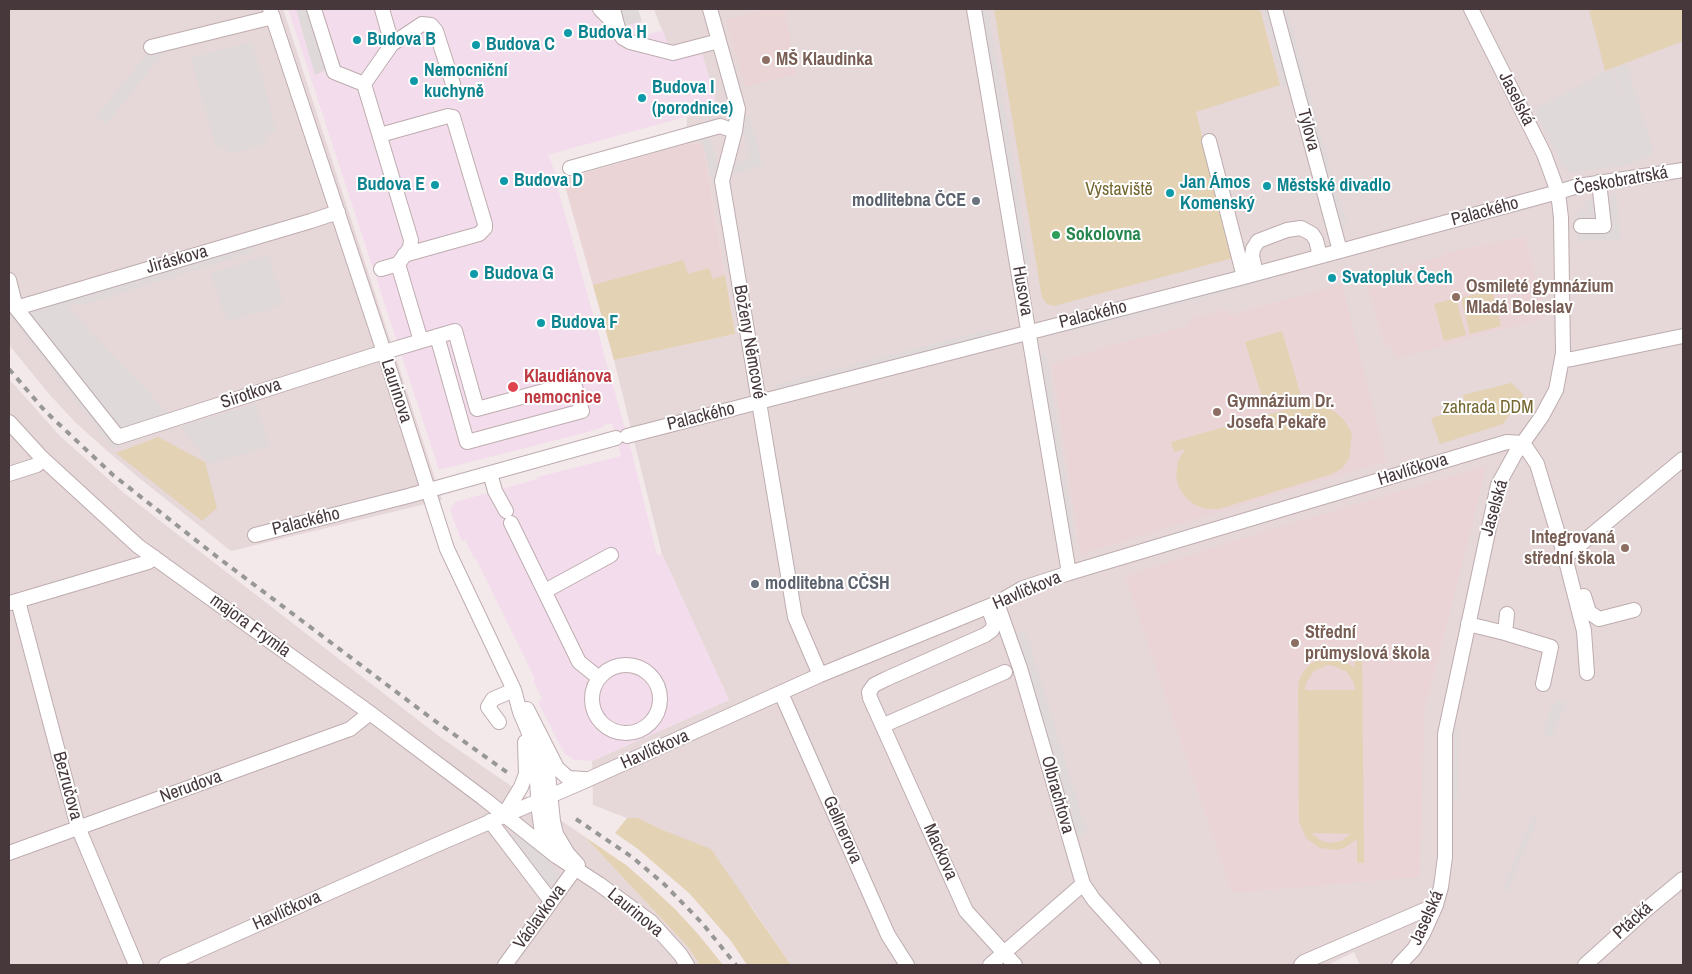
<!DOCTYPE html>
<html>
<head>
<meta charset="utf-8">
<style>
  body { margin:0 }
  #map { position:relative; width:1692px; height:974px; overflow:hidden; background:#f3e9ea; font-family:"Archivo Narrow",sans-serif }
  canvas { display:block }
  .frame { position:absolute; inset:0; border:10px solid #46383b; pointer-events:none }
</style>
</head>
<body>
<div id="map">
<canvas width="1692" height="974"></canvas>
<div class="frame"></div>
</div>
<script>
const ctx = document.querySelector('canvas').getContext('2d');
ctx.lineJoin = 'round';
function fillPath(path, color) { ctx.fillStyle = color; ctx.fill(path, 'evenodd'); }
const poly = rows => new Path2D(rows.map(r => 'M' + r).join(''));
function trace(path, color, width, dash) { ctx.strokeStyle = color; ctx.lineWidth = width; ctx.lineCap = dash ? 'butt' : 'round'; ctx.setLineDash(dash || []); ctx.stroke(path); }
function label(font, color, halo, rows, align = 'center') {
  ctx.font = font + ' "Archivo Narrow",sans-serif'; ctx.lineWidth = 4; ctx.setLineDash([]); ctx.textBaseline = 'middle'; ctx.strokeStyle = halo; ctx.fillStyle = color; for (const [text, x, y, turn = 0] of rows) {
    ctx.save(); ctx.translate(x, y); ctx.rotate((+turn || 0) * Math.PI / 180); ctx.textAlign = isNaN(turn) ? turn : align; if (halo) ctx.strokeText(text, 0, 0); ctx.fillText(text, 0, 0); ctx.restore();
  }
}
fillPath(poly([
  [9,9,283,9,442,500,231,551,138,477,104,448,75,422,50,395,9,345],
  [654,9,1683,9,1683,965,1360,965,1354,952,1328,965,791,965,751,906,665,831,638,818,627,818,593,805,592,761,729,700,662,554,614,360,735,334,703,143,686,144,687,117,717,108,702,54,680,59,668,46],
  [9,379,60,436,124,493,440,737,585,837,688,947,700,965,9,965]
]), '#e6d7d9');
fillPath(poly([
  [764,9,785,9,796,74,745,87,726,20],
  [703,143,735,334,614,360,563,179,686,144],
  [1525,236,1546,317,1396,359,1391,344,1385,346,1365,278,1443,256,1442,254],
  [1342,284,1387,461,1081,554,1052,364,1116,344,1189,326,1189,320,1198,316,1203,316,1204,314,1205,315,1211,314,1211,312,1214,313,1219,311,1227,310,1230,315],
  [1486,466,1472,526,1424,711,1420,877,1232,893,1125,576,1272,529]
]), '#ebd4d6');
fillPath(poly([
  [288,9,638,9,645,35,663,30,668,46,676,45,680,59,702,53,718,108,548,155,557,176,558,189,632,453,657,555,662,554,729,700,592,761,574,760,564,753,538,702,542,699,533,681,535,679,476,559,474,559,465,540,462,542,450,510,455,502,537,479,537,477,621,456,612,423,604,425,604,427,581,434,439,470]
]), '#f3ddec');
fillPath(poly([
  [994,9,1260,9,1280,85,1196,112,1233,258,1054,306,1047,304,1042,298],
  [1589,9,1683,9,1683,41,1605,71],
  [683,260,688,274,709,268,713,279,725,275,735,334,614,360,593,285],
  [1492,290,1501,326,1470,334,1461,298],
  [1456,298,1466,335,1444,341,1434,304],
  [1282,331,1302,399,1266,410,1245,342],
  [1511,383,1524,395,1503,424,1440,444,1431,418,1466,408,1463,395],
  [1309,403,1321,405,1334,411,1344,420,1352,433,1349,459,1341,469,1332,474,1219,509,1206,509,1195,505,1185,497,1178,485,1176,476,1178,461,1185,449,1174,452,1171,442],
  [158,437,205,462,217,508,202,521,116,453],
  [1354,651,1362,651,1364,863,1357,863,1357,839,1344,848,1336,850,1320,848,1306,838,1299,822,1298,690,1299,681,1303,672,1309,665,1318,660,1326,658,1335,658,1344,661,1355,668],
  [1327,665,1334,666,1347,672,1354,683,1355,690,1305,690,1306,683,1314,671],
  [1312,834,1313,833,1351,834,1341,841,1329,843,1322,841],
  [627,818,638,818,665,831,711,849,791,965,747,965,731,941,690,894,638,849,615,833],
  [585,837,626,865,649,885,675,909,698,934,723,965,700,965,688,947]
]), '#e4d2b4');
fillPath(poly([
  [296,9,322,9,335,54,341,63,315,75],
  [619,9,638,9,642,21,624,26],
  [979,9,988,9,1030,266,1022,267],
  [1263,9,1275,9,1296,83,1283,86],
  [1278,9,1287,9,1323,145,1347,226,1338,229],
  [252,42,277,132,266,135,268,143,228,154,225,146,216,148,191,58],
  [152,48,162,54,106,125,96,117],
  [1627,65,1654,154,1630,164,1570,173,1564,168,1534,109,1603,73,1612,70,1631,121,1614,69],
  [741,116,749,117,763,165,731,175,729,166,750,158,741,125],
  [709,135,720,172,716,174,726,225,746,343,742,343,715,189,701,138],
  [1616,195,1621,240,1577,241,1578,210,1587,211,1585,201],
  [1532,199,1539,206,1343,258,1200,299,1070,332,1067,322],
  [251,243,254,252,82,305,70,303,69,309,172,417,113,449,9,314],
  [268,255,284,304,227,322,211,273],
  [991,329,994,340,778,394,776,385],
  [1046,353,1075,543,1068,544,1038,354],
  [255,404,270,446,209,464,181,426],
  [770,435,772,435,774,442,802,603,797,604],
  [1025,630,1087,833,1077,838,1016,633],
  [1557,700,1566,703,1551,737,1544,735,1550,710],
  [801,716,894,931,918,965,912,965,889,933,797,718],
  [1454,725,1459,731,1458,795,1453,803],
  [1533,815,1538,817,1507,891,1503,889],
  [516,834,545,856,559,875,546,895,502,838]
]), '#dfd9da');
const minor = poly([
  [270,9,384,352,447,549,514,690,520,712,531,738,536,766,539,811,542,834,546,844,556,856],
  [314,9,334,72,364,84,411,240,410,248,398,264,421,341],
  [600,9,617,26],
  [613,9,619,32,623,38,630,42,673,53,719,41],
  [710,9,738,109,735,131,722,181,795,617,820,675],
  [974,9,1069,573],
  [1275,9,1340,251],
  [392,44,422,24,431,25,436,31,453,84],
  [151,47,273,17],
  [364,84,392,44,382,9],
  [380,135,448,116,453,117,485,224,485,228,479,234,404,255],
  [1209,141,1244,277],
  [570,168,720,126,735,131],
  [1581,226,1604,226,1599,182],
  [381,269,398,264],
  [1256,273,1252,256,1253,249,1258,241,1287,230,1301,228,1312,234,1316,240,1320,256],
  [9,280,16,308,118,437,371,356,421,341,455,331,477,409,574,383,582,411,467,442,437,336],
  [16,308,311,221,338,212],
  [1563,360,1572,359,1683,336],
  [9,422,42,458,138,546,370,713,483,798,556,856,599,884,651,922,680,954,687,965],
  [627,436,1244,277,1558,192,1578,186,1683,170],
  [1523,443,1537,464,1565,557,1584,631,1587,673],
  [490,473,495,491,506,511],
  [9,474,37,465,42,458],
  [511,523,579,662,599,678],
  [255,535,408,496,616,438],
  [1565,557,1683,459],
  [545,591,611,555],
  [1584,596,1589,612,1599,619,1634,610],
  [18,601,78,827,136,965],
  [10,603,148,562,154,557],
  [997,603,1020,668,1083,884,1094,900,1153,965],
  [988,607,994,623,992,630,985,635,886,679,874,685,869,692,870,698,966,911,1015,965],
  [1468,624,1505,633,1551,647,1543,684],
  [1505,633,1507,614],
  '592 699a34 34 0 1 1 68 0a34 34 0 1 1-68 0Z',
  [781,693,888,935,907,965],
  [527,709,557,768,568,778,585,779],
  [499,722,488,707,493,699,514,690],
  [884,725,1005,672],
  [545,745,553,821,556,834,568,854,578,865],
  [504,815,521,787,526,774,525,742],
  [490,821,551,901],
  [9,853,350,729,370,713],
  [166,965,436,845,578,784,820,675,997,603,1023,588,1069,573,1507,442,1523,443],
  [505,965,575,869],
  [990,965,1083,884],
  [1301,965,1304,962,1436,905],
  [1399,965,1414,949,1423,934,1436,905,1441,887,1445,857,1445,734,1498,485,1515,454,1542,416,1556,390,1563,353,1561,218,1558,192,1544,154,1471,9],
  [1585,965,1648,908,1683,879]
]);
trace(minor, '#beacaf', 16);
trace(minor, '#fff', 14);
trace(poly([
  [9,369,45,411,113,475,216,556,431,718,511,775],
  [576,819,632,857,664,884,702,923,736,965]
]), '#979797', 4, [6, 6]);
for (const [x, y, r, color] of [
  [568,33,5,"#0f9aa8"],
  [357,40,5,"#0f9aa8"],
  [476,45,5,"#0f9aa8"],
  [766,60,5,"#8d6e63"],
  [414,81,5,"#0f9aa8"],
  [642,98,5,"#0f9aa8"],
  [504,181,5,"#0f9aa8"],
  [435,185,5,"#0f9aa8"],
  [1267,186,5,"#0f9aa8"],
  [1170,193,5,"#0f9aa8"],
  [976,201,5,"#6b7280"],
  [1056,235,5,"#2e9e5b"],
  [474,274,5,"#0f9aa8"],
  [1332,278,5,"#0f9aa8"],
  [1456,297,5,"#8d6e63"],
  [541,323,5,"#0f9aa8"],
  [513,387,6,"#e0444e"],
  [1217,412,5,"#8d6e63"],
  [1625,548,5,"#8d6e63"],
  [755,584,5,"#6b7280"],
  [1295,643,5,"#8d6e63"]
]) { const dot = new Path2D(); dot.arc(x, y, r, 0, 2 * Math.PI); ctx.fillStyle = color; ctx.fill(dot); trace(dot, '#fff', 2); }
label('bold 18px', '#0d838f', '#fff', [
  ["Budova H",578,33],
  ["Budova B",367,40],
  ["Budova C",486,45],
  ["Nemocniční",424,71],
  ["kuchyně",424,92],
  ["Budova I",652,88],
  ["(porodnice)",652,109],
  ["Budova D",514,181],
  ["Jan Ámos",1180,183],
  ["Komenský",1180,204],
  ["Budova E",425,185,"right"],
  ["Městské divadlo",1277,186],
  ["Budova G",484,274],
  ["Svatopluk Čech",1342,278],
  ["Budova F",551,323]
], 'left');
label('bold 18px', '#785e54', '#fff', [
  ["MŠ Klaudinka",776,60],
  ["Osmileté gymnázium",1466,287],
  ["Mladá Boleslav",1466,308],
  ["Gymnázium Dr.",1227,402],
  ["Josefa Pekaře",1227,423],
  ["Integrovaná",1615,538,"right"],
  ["střední škola",1615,559,"right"],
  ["Střední",1305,633],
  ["průmyslová škola",1305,654]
], 'left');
label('18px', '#46383b', '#fff', [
  ["Jaselská",1516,99,63],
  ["Tylova",1308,130,75],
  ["Českobratrská",1621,181,-10],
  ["Palackého",1485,212,-15],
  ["Jiráskova",177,260,-16],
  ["Husova",1022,291,80],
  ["Palackého",1093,315,-14],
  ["Boženy Němcové",749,342,80],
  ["Laurinova",396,391,72],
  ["Sirotkova",251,394,-18],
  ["Palackého",701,417,-14],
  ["Havlíčkova",1413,470,-17],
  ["Jaselská",1495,508,-74],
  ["Palackého",306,522,-14],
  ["Havlíčkova",1027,591,-23],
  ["majora Frymla",250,626,36],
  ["Havlíčkova",655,750,-24],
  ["Bezručova",67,786,75],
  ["Nerudova",191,787,-20],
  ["Olbrachtova",1057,795,74],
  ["Gellnerova",842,830,66],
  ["Mackova",940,852,66],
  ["Havlíčkova",287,911,-24],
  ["Laurinova",635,913,39],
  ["Václavkova",540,917,-54],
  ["Jaselská",1427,918,-66],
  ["Ptácká",1633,921,-42]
]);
label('18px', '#74662f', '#fff', [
  ["Výstaviště",1119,190],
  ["zahrada DDM",1488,408]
]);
label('bold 18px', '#5b616d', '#fff', [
  ["modlitebna ČCE",966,201],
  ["modlitebna CČSH",765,584,"left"]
], 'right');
label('bold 18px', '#27864d', '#fff', [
  ["Sokolovna",1066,235]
], 'left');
label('bold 18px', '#be3a42', '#fff', [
  ["Klaudiánova",524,377],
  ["nemocnice",524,398]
], 'left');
</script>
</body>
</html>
